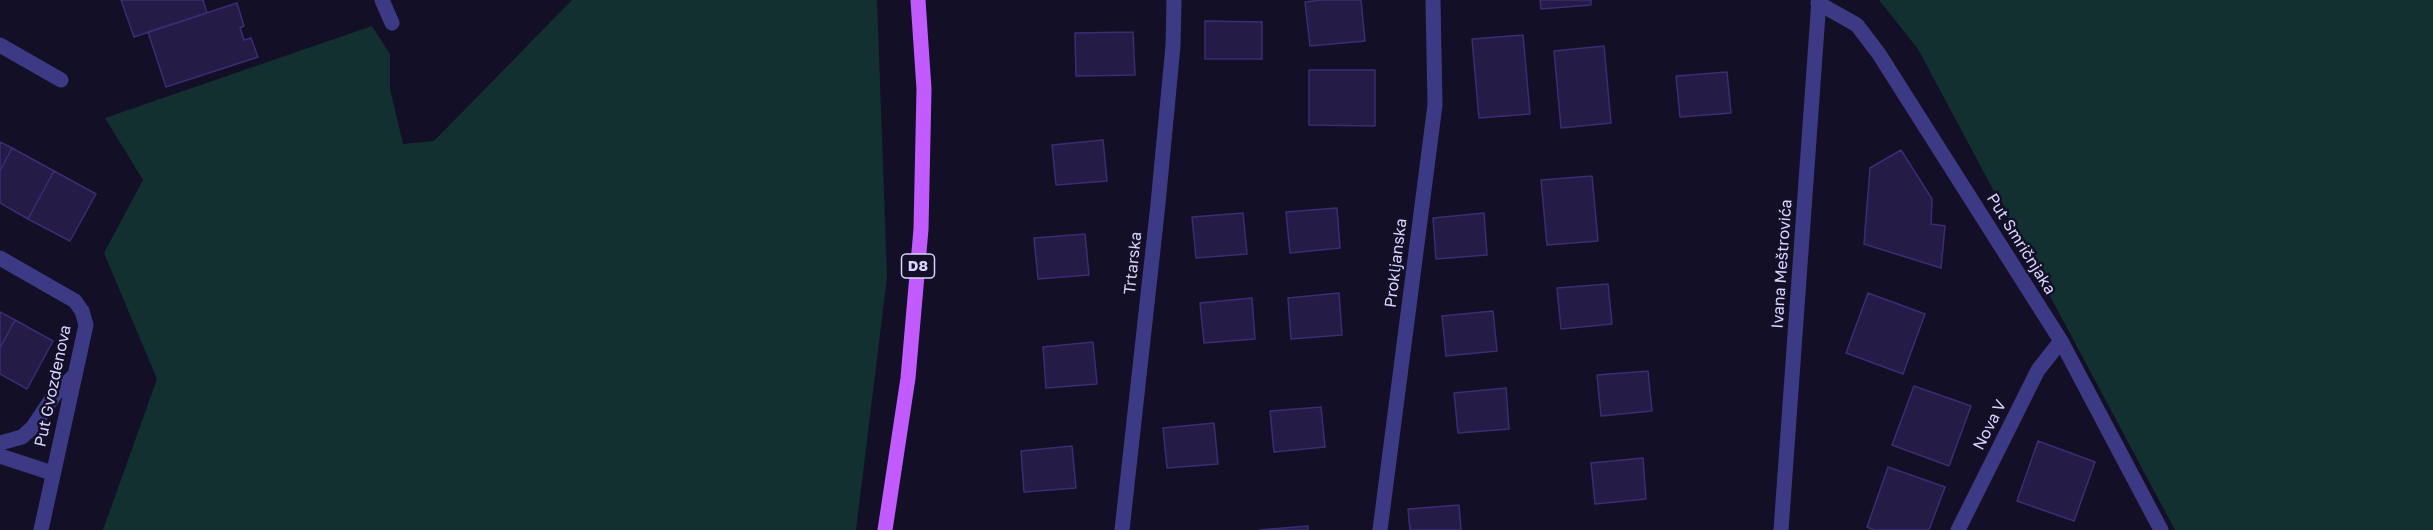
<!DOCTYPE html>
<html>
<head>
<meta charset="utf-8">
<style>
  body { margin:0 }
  canvas { display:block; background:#130f26 }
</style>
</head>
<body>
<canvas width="2433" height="530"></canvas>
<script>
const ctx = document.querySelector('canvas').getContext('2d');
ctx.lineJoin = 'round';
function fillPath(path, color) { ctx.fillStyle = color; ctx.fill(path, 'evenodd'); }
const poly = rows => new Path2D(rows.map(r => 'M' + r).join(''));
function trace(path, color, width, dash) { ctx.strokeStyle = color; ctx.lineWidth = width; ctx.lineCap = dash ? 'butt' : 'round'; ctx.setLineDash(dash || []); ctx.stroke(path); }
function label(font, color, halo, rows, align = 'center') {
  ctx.font = font + ' "Golos Text",sans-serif'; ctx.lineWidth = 5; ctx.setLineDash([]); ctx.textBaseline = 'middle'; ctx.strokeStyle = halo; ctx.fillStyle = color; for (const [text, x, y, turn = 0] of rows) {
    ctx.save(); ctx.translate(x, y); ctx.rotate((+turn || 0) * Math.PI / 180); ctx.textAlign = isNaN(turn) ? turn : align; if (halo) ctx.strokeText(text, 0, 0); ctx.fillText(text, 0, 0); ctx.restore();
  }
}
fillPath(poly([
  [572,0,877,0,887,277,856,530,103,530,157,379,104,253,143,180,105,118,372,26,390,54,390,89,403,144,434,141],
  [1879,0,2433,0,2433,530,2175,530,1918,49]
]), '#12302f');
const building = poly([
  [121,0,203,0,207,13,134,37,121,0],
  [1321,0,1361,0,1365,41,1310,46,1305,2,1321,0],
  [1540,0,1591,0,1591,5,1541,9,1540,0],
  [237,3,244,26,240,28,244,40,251,38,258,57,166,87,148,32,237,3],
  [1205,21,1262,22,1262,59,1205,59,1205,21],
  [1133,32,1135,75,1076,76,1075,33,1133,32],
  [1523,35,1530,114,1479,118,1472,39,1523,35],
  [1604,46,1611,123,1561,128,1554,51,1604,46],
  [1309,70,1375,70,1375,126,1309,125,1309,70],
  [1727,72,1731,113,1680,117,1676,76,1727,72],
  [1103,140,1107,181,1056,185,1052,145,1103,140],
  [0,142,12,148,0,171,0,142],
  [12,148,54,171,28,219,0,203,0,171,12,148],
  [1901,150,1932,199,1931,224,1945,226,1941,268,1864,244,1870,168,1901,150],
  [54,171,96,194,70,241,28,219,54,171],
  [1592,176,1598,241,1547,245,1541,180,1592,176],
  [1337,208,1340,248,1290,253,1286,212,1337,208],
  [1243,213,1247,254,1196,258,1192,217,1243,213],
  [1484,213,1487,255,1436,259,1433,218,1484,213],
  [1085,234,1089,275,1038,279,1034,238,1085,234],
  [1608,284,1612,324,1561,329,1557,288,1608,284],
  [1339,293,1342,335,1291,339,1288,298,1339,293],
  [1868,293,1925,314,1903,374,1846,353,1868,293],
  [1252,298,1255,339,1204,343,1200,303,1252,298],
  [1493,311,1497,351,1446,356,1442,316,1493,311],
  [0,312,15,320,0,348,0,312],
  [15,320,53,341,27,389,0,374,0,348,15,320],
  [1093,342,1097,384,1046,388,1043,347,1093,342],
  [1648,371,1652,411,1601,416,1597,375,1648,371],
  [1914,386,1971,406,1949,466,1892,445,1914,386],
  [1506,388,1509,429,1458,433,1454,393,1506,388],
  [1321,407,1325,447,1274,452,1270,411,1321,407],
  [1214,423,1218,464,1167,468,1163,428,1214,423],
  [2038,441,2095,462,2074,521,2017,501,2038,441],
  [1072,446,1076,488,1024,492,1021,451,1072,446],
  [1643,458,1646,499,1595,504,1591,463,1643,458],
  [1888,467,1945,487,1929,530,1874,530,1867,527,1888,467],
  [1459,505,1461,530,1410,530,1408,509,1459,505],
  [1308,526,1308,530,1259,530,1308,526]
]);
fillPath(building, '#241b47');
trace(building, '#3b2d73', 1.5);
trace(poly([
  [382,0,392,23],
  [1818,3,1857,25,1879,54,2061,341,2161,530],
  [0,45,61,80],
  [0,258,75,301,82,311,86,325,41,530],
  [0,443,22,437,33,427,55,394,74,376],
  [0,456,52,473],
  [1122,530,1158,204,1173,46,1174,0],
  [1380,530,1435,105,1433,0],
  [1958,530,2038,370,2061,341]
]), '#3d3a85', 15);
trace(poly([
  [1781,530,1819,0]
]), '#3d3a85', 15);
trace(poly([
  [885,530,908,378,921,229,924,89,918,0]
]), '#c25bff', 15);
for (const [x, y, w] of [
  [918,266,33]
]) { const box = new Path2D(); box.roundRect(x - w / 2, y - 12, w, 24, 4.5); ctx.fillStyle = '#130f26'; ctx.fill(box); trace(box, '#d9d4ff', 1.5); }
label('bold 15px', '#d9d4ff', null, [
  ["D8",918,266]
]);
label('16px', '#d9d4ff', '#130f26', [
  ["Put Smričnjaka",2021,244,58],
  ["Trtarska",1133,263,-84],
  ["Prokljanska",1396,263,-83],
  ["Ivana Meštrovića",1782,264,-86],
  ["Put Gvozdenova",53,386,-78],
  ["Nova V",1990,425,-63]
]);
</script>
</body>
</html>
